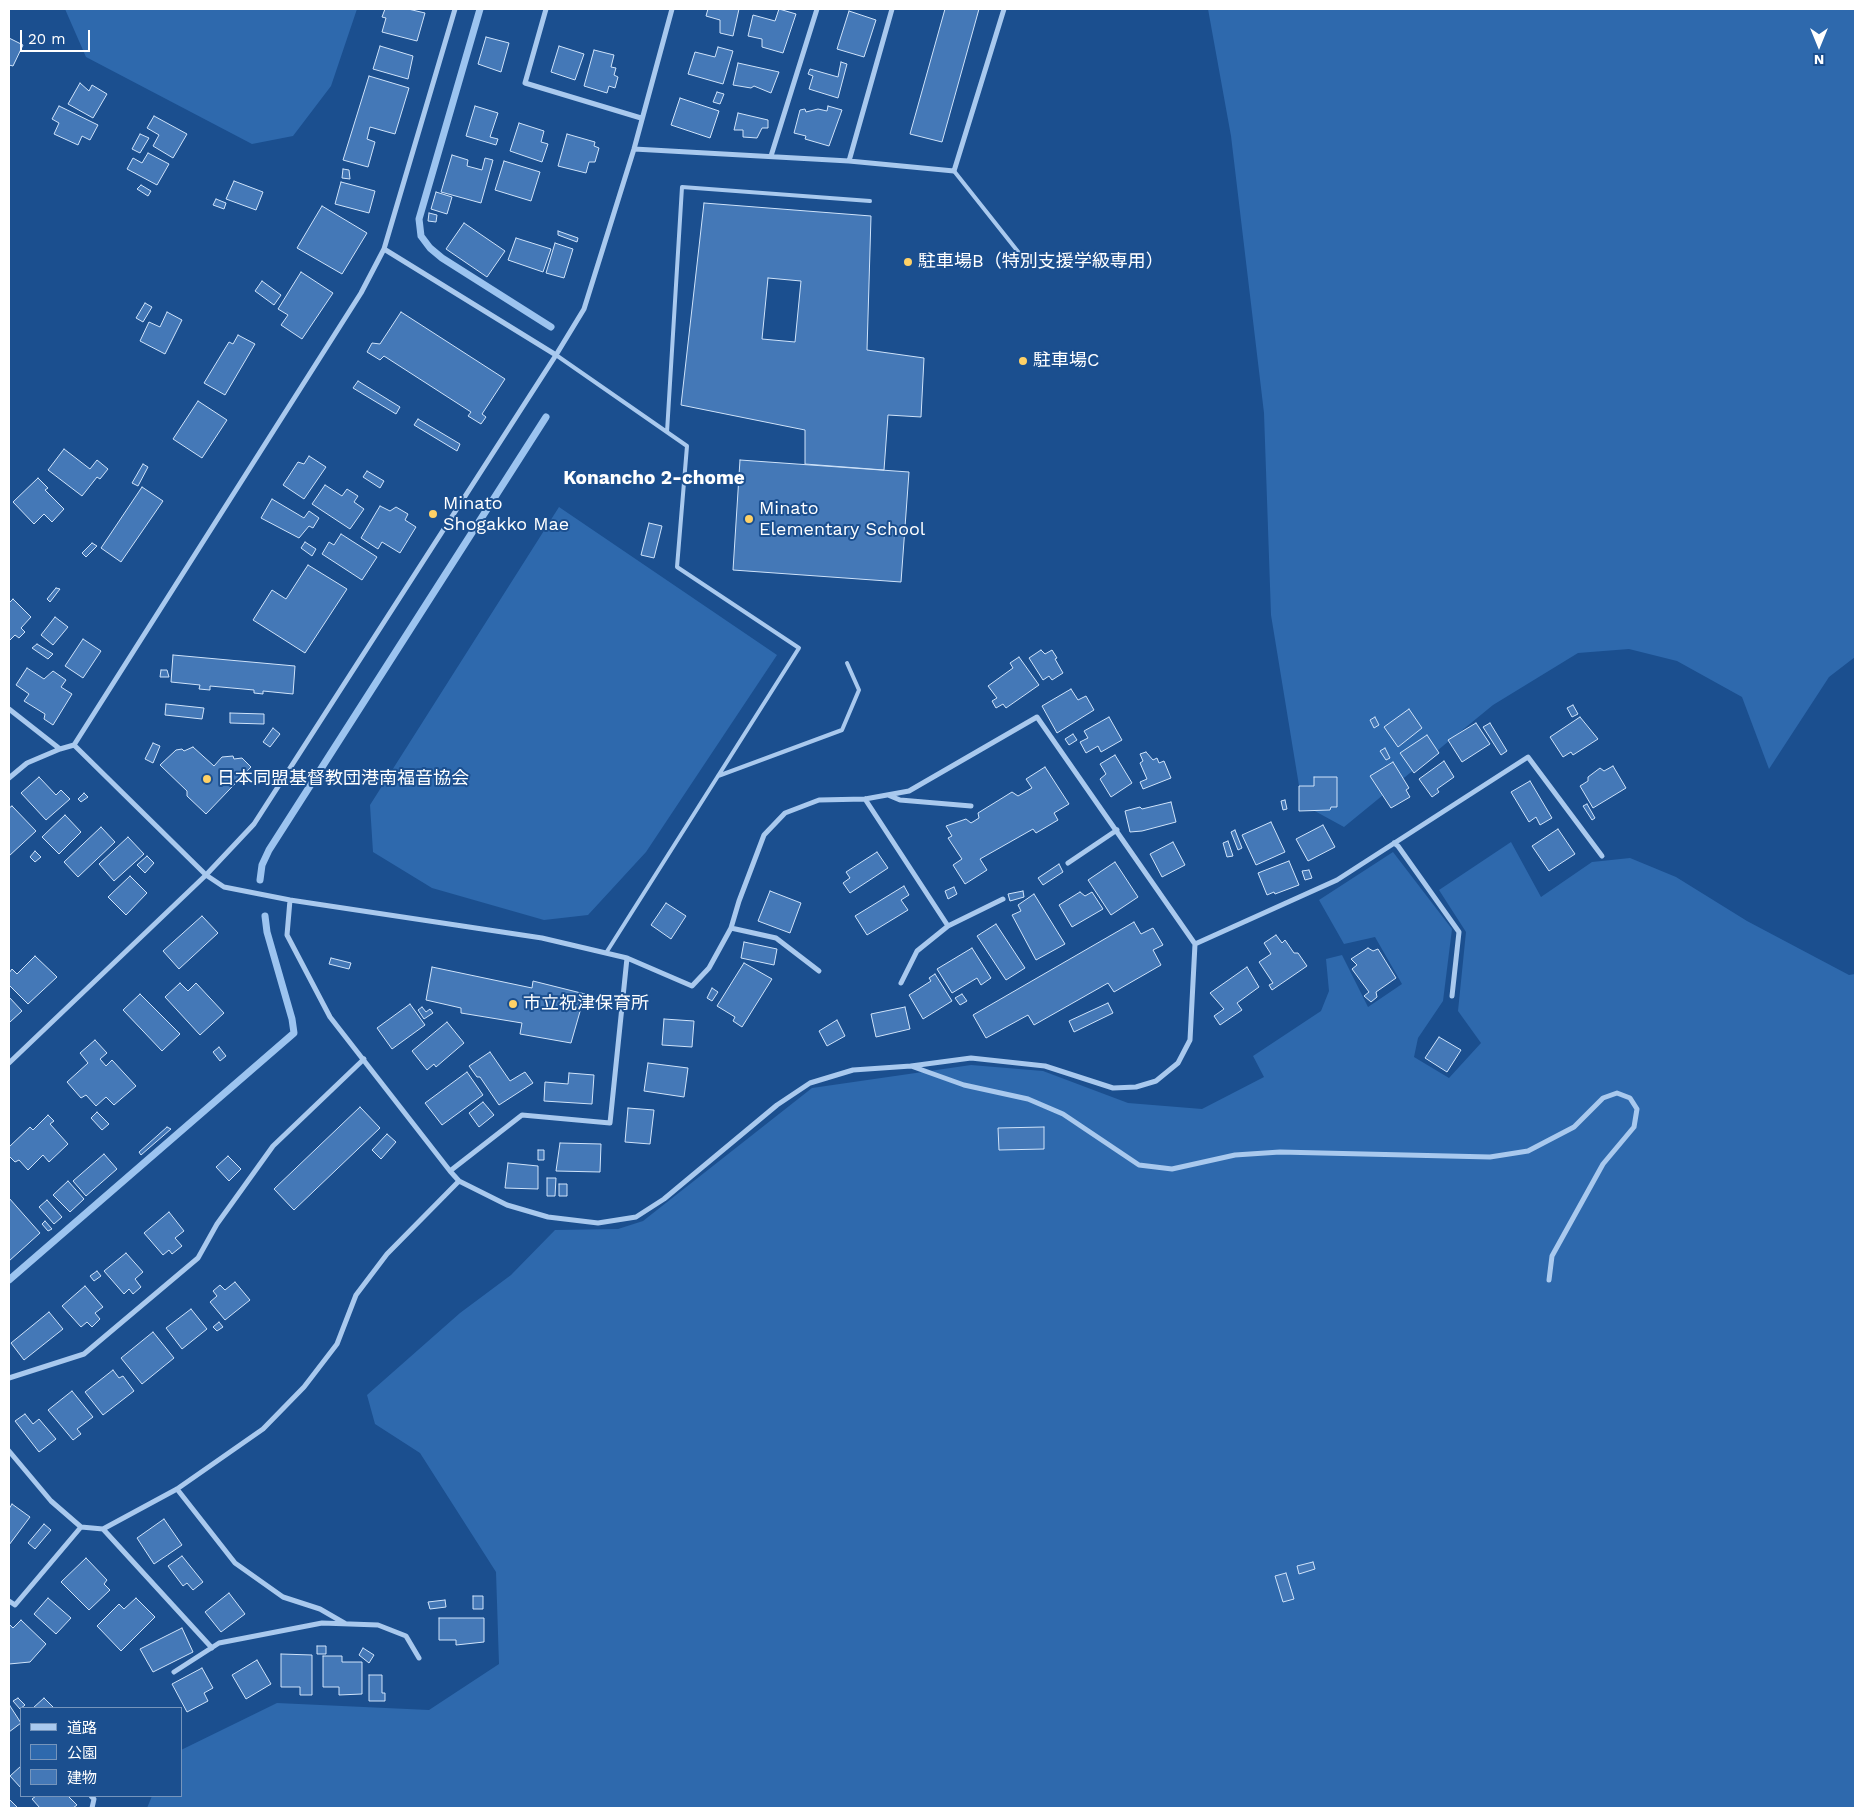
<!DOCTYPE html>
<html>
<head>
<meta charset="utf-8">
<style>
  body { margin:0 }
  #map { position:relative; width:1864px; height:1817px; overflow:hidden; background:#1b4f8f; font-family:"Work Sans","Noto Sans JP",sans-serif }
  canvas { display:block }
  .frame { position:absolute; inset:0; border:10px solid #fff; pointer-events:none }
  .legend { position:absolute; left:20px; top:1707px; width:162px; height:90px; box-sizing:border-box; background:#1b4f8f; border:1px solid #7695bc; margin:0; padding:6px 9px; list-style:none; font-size:15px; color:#fff }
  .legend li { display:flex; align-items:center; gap:10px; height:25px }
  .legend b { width:25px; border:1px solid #7695bc }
  .north { position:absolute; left:1794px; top:20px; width:50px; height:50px; -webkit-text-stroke:4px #1b4f8f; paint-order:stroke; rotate:180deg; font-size:14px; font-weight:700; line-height:20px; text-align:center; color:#fff }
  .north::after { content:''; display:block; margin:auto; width:18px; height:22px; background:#fff; clip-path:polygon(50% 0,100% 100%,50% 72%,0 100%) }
  .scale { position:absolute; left:20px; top:30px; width:70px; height:22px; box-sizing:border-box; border:2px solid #fff; border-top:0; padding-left:6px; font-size:15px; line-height:18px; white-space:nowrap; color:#fff; -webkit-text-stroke:4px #1b4f8f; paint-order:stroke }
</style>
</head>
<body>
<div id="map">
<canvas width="1864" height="1817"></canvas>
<div class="frame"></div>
<ul class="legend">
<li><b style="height:6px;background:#a9c9ee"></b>道路</li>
<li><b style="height:14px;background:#2e69ad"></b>公園</li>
<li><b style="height:14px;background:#4478b7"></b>建物</li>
</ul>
<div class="north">N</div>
<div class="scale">20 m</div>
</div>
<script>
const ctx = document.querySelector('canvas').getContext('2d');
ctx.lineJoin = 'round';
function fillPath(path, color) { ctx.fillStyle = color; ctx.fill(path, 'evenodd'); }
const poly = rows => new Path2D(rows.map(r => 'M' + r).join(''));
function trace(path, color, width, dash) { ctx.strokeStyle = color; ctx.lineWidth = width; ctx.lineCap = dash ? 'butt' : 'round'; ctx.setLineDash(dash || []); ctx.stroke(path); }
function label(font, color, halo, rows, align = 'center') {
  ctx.font = font + ' "Work Sans","Noto Sans JP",sans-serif'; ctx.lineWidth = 4; ctx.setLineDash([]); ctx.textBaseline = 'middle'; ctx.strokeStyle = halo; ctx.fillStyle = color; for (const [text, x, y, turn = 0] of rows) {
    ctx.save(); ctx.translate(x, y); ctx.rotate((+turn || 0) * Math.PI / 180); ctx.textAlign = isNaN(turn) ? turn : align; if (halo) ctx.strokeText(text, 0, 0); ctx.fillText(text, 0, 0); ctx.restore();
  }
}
fillPath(poly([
  [65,9,357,9,331,86,293,136,252,144,86,57],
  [1208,9,1855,9,1855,657,1829,677,1769,769,1742,697,1677,661,1629,649,1578,653,1493,705,1344,827,1302,804,1271,615,1264,413,1231,136],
  [559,507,777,655,646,852,588,915,544,920,432,888,373,852,370,805],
  [1511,842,1541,897,1592,862,1630,858,1676,877,1747,921,1849,975,1855,974,1855,1808,147,1808,152,1796,181,1796,181,1750,277,1703,429,1710,499,1664,496,1572,420,1453,375,1424,367,1395,460,1313,511,1275,555,1230,618,1229,643,1221,812,1088,971,1065,1043,1071,1128,1103,1202,1109,1264,1077,1253,1056,1321,1011,1329,991,1326,959,1342,955,1368,1007,1402,984,1375,937,1344,944,1319,900,1393,852,1452,929,1443,1001,1418,1038,1414,1057,1449,1078,1481,1043,1458,1011,1466,932,1439,890]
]), '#2e69ad');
trace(poly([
  [480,9,419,219,421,236,430,248,442,258,551,327],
  [260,880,262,865,269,850,546,417],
  [9,1280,294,1033,292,1019,267,932,265,916]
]), '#9cc4f0', 7);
const building = poly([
  [385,9,408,9,425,13,417,41,382,32,386,18,382,17,385,9],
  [708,9,739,9,733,36,720,33,720,20,706,16,708,9],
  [779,9,796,14,783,53,762,47,762,39,748,36,753,15,775,21,779,9],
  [945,9,979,9,942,142,910,134,945,9],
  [849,11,876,20,864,57,837,49,849,11],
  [486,37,509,43,501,72,478,64,486,37],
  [9,38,23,45,13,66,9,65,9,38],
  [380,46,413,56,408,79,373,69,380,46],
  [559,46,584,54,575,80,551,72,559,46],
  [718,47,733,51,723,84,688,74,695,52,715,57,718,47],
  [594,50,614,55,611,67,616,68,614,75,618,77,615,88,609,86,607,93,584,86,594,50],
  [841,62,847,64,838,98,809,89,813,76,808,74,810,69,838,77,841,62],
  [738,63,779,72,771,93,754,86,751,88,733,85,738,63],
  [369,76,409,88,395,134,370,127,367,139,375,142,368,167,343,160,369,76],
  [80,83,89,91,92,85,107,94,93,118,68,104,80,83],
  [717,92,724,94,720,104,713,102,717,92],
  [680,98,719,111,710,138,671,125,680,98],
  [59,106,98,125,90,140,82,136,78,145,54,134,59,123,52,119,59,106],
  [475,106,498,113,490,137,498,139,496,145,466,136,475,106],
  [828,106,842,110,829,146,805,139,806,136,794,133,800,110,805,109,806,112,818,109,827,111,828,106],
  [738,113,768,120,768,128,762,128,757,138,743,137,743,130,734,130,738,113],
  [154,116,187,134,173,158,153,146,159,135,147,128,154,116],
  [519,123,544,131,541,142,548,144,542,162,510,151,519,123],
  [140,134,149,138,140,153,132,149,140,134],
  [567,134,595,142,594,146,599,148,595,162,589,162,586,173,558,166,567,134],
  [148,153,169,164,157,185,127,169,133,158,142,163,148,153],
  [452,155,468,160,467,166,482,170,485,158,493,160,481,203,441,192,452,155],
  [504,161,540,172,531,201,495,190,504,161],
  [343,169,349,170,350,179,342,178,343,169],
  [234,181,263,192,256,210,226,199,234,181],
  [341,182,375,191,369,213,335,204,341,182],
  [141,185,151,191,148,196,137,189,141,185],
  [436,192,452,197,447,214,431,209,436,192],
  [216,199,226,203,224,209,213,205,216,199],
  [704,203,871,216,867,350,924,358,921,417,888,415,884,470,805,464,805,430,681,405,704,203],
  [768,278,801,281,795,342,762,339,768,278],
  [322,206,367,233,342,274,297,248,322,206],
  [429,213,437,215,436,222,428,221,429,213],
  [464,223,505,251,487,277,446,249,464,223],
  [558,231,578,238,577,242,558,235,558,231],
  [516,238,551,249,543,272,508,260,516,238],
  [555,243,573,249,564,278,546,273,555,243],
  [301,272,333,293,302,339,281,325,288,315,278,309,301,272],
  [262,281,281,295,274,305,255,291,262,281],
  [145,303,152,307,143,322,136,318,145,303],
  [167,312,182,320,165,354,140,341,149,322,160,327,167,312],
  [401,312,505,379,482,414,486,417,481,424,468,416,471,412,384,356,380,360,367,352,372,343,380,344,401,312],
  [238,335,255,344,225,395,204,383,229,342,233,344,238,335],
  [358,381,400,407,396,414,353,388,358,381],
  [198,401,227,420,202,458,173,439,198,401],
  [418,419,460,444,457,451,414,425,418,419],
  [64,449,90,469,97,460,108,469,100,479,97,477,82,496,48,470,64,449],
  [309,456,326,467,304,499,283,485,298,462,304,464,309,456],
  [740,460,909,472,901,582,733,570,740,460],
  [143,464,148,467,138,486,132,483,143,464],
  [367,471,384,481,380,488,363,477,367,471],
  [38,478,48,488,45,490,64,509,52,522,44,514,34,524,13,502,38,478],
  [325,485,342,496,347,489,358,496,354,502,364,509,350,529,312,504,325,485],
  [142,487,163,501,121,562,101,548,142,487],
  [272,499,304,518,309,511,319,518,313,528,309,526,299,538,261,518,272,499],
  [380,506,390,511,396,507,408,514,405,520,416,527,400,553,382,542,378,549,361,538,380,506],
  [649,523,662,526,654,558,641,555,649,523],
  [341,534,377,557,362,580,322,554,329,542,334,545,341,534],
  [305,542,316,549,312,556,301,548,305,542],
  [92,543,97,546,86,557,82,553,92,543],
  [308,565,347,589,305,653,253,620,272,590,286,599,308,565],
  [56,588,60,589,50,602,47,599,56,588],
  [13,599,31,617,21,628,25,632,19,638,15,635,9,641,9,603,13,599],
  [55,617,68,627,53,645,41,635,55,617],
  [83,639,101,651,83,678,65,666,83,639],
  [37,644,53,654,48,659,32,648,37,644],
  [1041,650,1045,654,1052,650,1057,658,1055,659,1063,673,1052,680,1049,676,1043,680,1029,658,1041,650],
  [173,655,295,666,293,694,263,691,263,694,254,693,254,690,210,686,210,690,199,689,200,685,171,682,173,655],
  [1019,657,1039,685,1006,708,1003,704,996,708,992,701,997,698,988,686,1013,668,1010,663,1019,657],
  [27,668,44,679,53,671,66,680,61,687,72,694,53,725,44,719,45,714,24,701,29,694,16,685,27,668],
  [161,670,167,670,169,677,160,677,161,670],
  [1071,689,1078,700,1086,696,1094,710,1057,733,1042,706,1071,689],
  [166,704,204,708,202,719,165,715,166,704],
  [1573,705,1578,714,1572,717,1567,708,1573,705],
  [1409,709,1422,728,1398,747,1384,727,1409,709],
  [230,713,264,714,264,724,230,723,230,713],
  [1109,717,1122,740,1101,752,1098,746,1086,753,1080,742,1088,738,1084,731,1109,717],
  [1375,717,1379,725,1374,728,1370,720,1375,717],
  [1580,717,1598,739,1573,755,1571,752,1563,757,1550,737,1580,717],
  [1476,723,1490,744,1462,762,1448,740,1476,723],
  [1490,723,1507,751,1501,755,1483,727,1490,723],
  [273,728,280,734,270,747,263,742,273,728],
  [1073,734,1077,740,1069,745,1065,739,1073,734],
  [1427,735,1439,753,1414,773,1400,753,1427,735],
  [153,743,160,746,153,763,145,759,153,743],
  [193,747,214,766,222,757,233,756,234,759,242,758,251,767,206,814,187,796,187,791,160,765,176,750,182,749,184,751,193,747],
  [1385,748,1390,758,1386,760,1380,751,1385,748],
  [1146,752,1153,760,1157,758,1159,763,1164,761,1171,778,1143,789,1140,782,1147,779,1140,763,1143,761,1140,754,1146,752],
  [1115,755,1132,783,1111,797,1100,779,1106,774,1100,764,1115,755],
  [1444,761,1454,777,1437,789,1439,792,1432,797,1419,779,1444,761],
  [1393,762,1409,788,1406,790,1410,797,1391,808,1370,776,1393,762],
  [1613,766,1626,788,1593,808,1580,786,1588,781,1588,777,1600,768,1604,771,1613,766],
  [1045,767,1069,804,1054,813,1058,820,1036,833,1033,829,980,859,987,870,965,884,953,865,962,859,948,838,952,836,946,826,966,819,971,823,979,818,978,813,1012,792,1018,796,1032,788,1026,779,1045,767],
  [39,777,56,795,61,790,70,799,46,820,21,793,39,777],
  [1314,777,1337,777,1337,807,1331,807,1330,810,1299,811,1299,786,1314,786,1314,777],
  [1530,781,1552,818,1540,825,1536,817,1529,822,1511,792,1530,781],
  [84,793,88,797,81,802,78,799,84,793],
  [1285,800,1287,809,1283,810,1281,801,1285,800],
  [1171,802,1176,822,1142,831,1130,832,1125,811,1140,807,1142,809,1171,802],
  [1587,804,1595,818,1592,820,1583,806,1587,804],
  [12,806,36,831,9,856,9,808,12,806],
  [65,815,81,832,59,854,42,837,65,815],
  [1271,822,1285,852,1256,865,1242,835,1271,822],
  [1323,825,1335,847,1308,861,1296,839,1323,825],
  [101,827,115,842,78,877,64,862,101,827],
  [1558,829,1575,854,1549,871,1532,846,1558,829],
  [1235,830,1242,848,1238,850,1231,832,1235,830],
  [128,837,144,854,114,881,99,864,128,837],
  [1228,841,1233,856,1227,857,1223,843,1228,841],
  [1173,842,1185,865,1162,877,1150,854,1173,842],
  [35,851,41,857,35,862,30,857,35,851],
  [877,852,888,868,850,893,843,883,850,878,846,872,877,852],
  [147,856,154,863,145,873,137,865,147,856],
  [1289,861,1299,885,1275,894,1274,892,1267,895,1258,873,1289,861],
  [1115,862,1138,897,1111,915,1088,880,1115,862],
  [1059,864,1063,872,1043,885,1038,878,1059,864],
  [1309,870,1312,878,1305,880,1302,871,1309,870],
  [130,876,147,893,126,915,108,897,130,876],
  [904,886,909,895,901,900,908,910,867,935,855,916,904,886],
  [954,887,957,894,948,899,945,891,954,887],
  [770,891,801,903,790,933,758,921,770,891],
  [1023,891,1024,897,1010,901,1008,894,1023,891],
  [1080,892,1085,896,1092,892,1103,909,1072,927,1059,905,1080,892],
  [1034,894,1065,944,1036,960,1012,915,1021,911,1018,905,1034,894],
  [666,903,686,916,671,939,651,925,666,903],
  [202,916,218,933,179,969,163,951,202,916],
  [1134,922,1141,934,1153,928,1163,945,1153,950,1161,965,1114,992,1108,983,1034,1025,1028,1015,986,1038,973,1015,1134,922],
  [996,924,1025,968,1006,980,977,936,996,924],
  [1276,935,1282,943,1285,940,1294,953,1298,953,1307,966,1272,990,1269,985,1273,983,1259,962,1271,954,1264,943,1276,935],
  [744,942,777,949,774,965,741,958,744,942],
  [972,948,991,978,981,985,977,978,952,993,937,969,972,948],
  [1368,948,1373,951,1378,949,1396,978,1376,992,1377,997,1371,1002,1364,996,1369,992,1352,969,1357,965,1351,959,1368,948],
  [35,956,57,977,28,1004,9,985,9,973,12,969,17,974,35,956],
  [331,958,351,963,349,969,329,964,331,958],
  [744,963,772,979,742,1027,733,1021,735,1017,717,1006,744,963],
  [432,967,532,988,533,981,585,994,571,1043,520,1034,522,1023,461,1013,461,1008,426,1000,432,967],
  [1247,967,1259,987,1237,1003,1242,1010,1220,1025,1214,1016,1224,1009,1210,993,1247,967],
  [935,974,952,1001,923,1019,909,995,931,981,929,978,935,974],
  [180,983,188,991,196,983,224,1013,200,1035,165,997,180,983],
  [712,988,718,992,712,1001,707,998,712,988],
  [140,994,180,1034,162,1051,123,1010,140,994],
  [962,994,967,1001,960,1005,955,998,962,994],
  [9,997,22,1011,10,1022,9,1021,9,997],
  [1108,1003,1113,1013,1074,1032,1069,1021,1108,1003],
  [410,1004,425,1025,392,1049,377,1028,410,1004],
  [422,1007,426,1012,430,1009,433,1013,424,1019,418,1010,422,1007],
  [905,1007,910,1029,876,1037,871,1014,905,1007],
  [664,1019,694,1021,692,1047,662,1045,664,1019],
  [837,1020,845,1036,827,1046,819,1031,837,1020],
  [447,1022,464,1043,436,1067,434,1064,427,1070,412,1051,447,1022],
  [1439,1037,1461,1050,1447,1072,1425,1058,1439,1037],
  [95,1040,107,1053,100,1059,106,1066,112,1060,136,1086,114,1105,106,1097,96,1106,86,1095,81,1098,67,1082,88,1063,80,1053,95,1040],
  [219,1047,226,1056,220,1061,213,1052,219,1047],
  [490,1052,510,1081,525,1072,533,1083,499,1105,480,1077,477,1077,469,1066,490,1052],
  [648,1063,688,1068,684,1097,644,1091,648,1063],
  [467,1072,483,1095,442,1125,425,1103,467,1072],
  [569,1073,594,1075,592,1104,544,1101,545,1082,568,1084,569,1073],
  [483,1102,494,1115,479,1127,469,1113,483,1102],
  [360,1107,380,1128,294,1210,274,1189,360,1107],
  [628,1108,654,1110,650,1144,625,1142,628,1108],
  [97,1112,109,1124,102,1130,91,1118,97,1112],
  [48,1115,54,1121,50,1124,68,1144,49,1162,43,1155,28,1170,19,1160,15,1162,9,1156,9,1147,30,1127,33,1130,48,1115],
  [167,1127,171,1129,141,1155,139,1152,167,1127],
  [1044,1127,1044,1149,999,1150,998,1128,1044,1127],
  [387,1134,396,1142,381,1159,372,1150,387,1134],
  [560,1143,601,1144,600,1172,556,1171,560,1143],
  [538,1150,544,1150,544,1160,538,1160,538,1150],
  [104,1154,117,1169,86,1196,73,1181,104,1154],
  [228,1156,241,1169,229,1181,216,1167,228,1156],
  [508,1163,538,1166,538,1189,505,1188,508,1163],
  [547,1178,556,1178,555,1196,547,1196,547,1178],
  [68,1181,84,1199,70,1212,53,1195,68,1181],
  [559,1184,567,1184,567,1196,559,1196,559,1184],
  [9,1198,40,1233,9,1261,9,1198],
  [47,1200,62,1217,54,1224,39,1207,47,1200],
  [169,1212,184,1231,175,1238,182,1246,172,1254,169,1250,163,1255,144,1233,169,1212],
  [45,1221,52,1229,48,1231,42,1224,45,1221],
  [126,1253,143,1272,135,1279,141,1287,133,1294,129,1289,124,1294,104,1271,126,1253],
  [97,1271,101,1276,94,1281,90,1276,97,1271],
  [235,1282,250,1300,225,1320,210,1302,217,1296,213,1291,220,1285,225,1290,235,1282],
  [85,1286,103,1307,95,1313,100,1319,92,1327,87,1322,81,1327,62,1306,85,1286],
  [191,1309,207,1329,182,1349,166,1328,191,1309],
  [49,1312,63,1329,24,1360,11,1343,49,1312],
  [219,1322,223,1327,217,1331,213,1327,219,1322],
  [153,1332,174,1358,142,1384,121,1358,153,1332],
  [113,1370,119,1378,123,1376,134,1391,103,1415,85,1392,113,1370],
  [72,1391,93,1417,77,1429,81,1434,73,1440,48,1410,72,1391],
  [25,1414,33,1424,39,1419,56,1439,39,1452,15,1421,25,1414],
  [12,1504,30,1517,9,1545,9,1509,12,1504],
  [164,1519,182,1545,154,1564,137,1538,164,1519],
  [44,1524,51,1530,35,1549,28,1543,44,1524],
  [182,1556,203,1582,193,1590,187,1583,183,1586,168,1566,182,1556],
  [86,1558,107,1580,104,1584,110,1590,89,1610,61,1582,86,1558],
  [1313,1562,1315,1569,1299,1574,1297,1566,1313,1562],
  [1286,1573,1294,1599,1283,1602,1275,1576,1286,1573],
  [229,1593,245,1614,221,1632,205,1612,229,1593],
  [473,1596,483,1596,483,1609,473,1609,473,1596],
  [48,1598,71,1618,56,1634,34,1614,48,1598],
  [136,1598,155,1617,121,1651,97,1626,119,1604,124,1609,136,1598],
  [445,1600,446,1607,430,1609,428,1602,445,1600],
  [439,1618,484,1618,484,1642,456,1645,456,1640,439,1640,439,1618],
  [21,1620,46,1644,30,1662,9,1664,9,1624,13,1628,21,1620],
  [182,1628,193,1652,153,1672,140,1649,182,1628],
  [317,1646,326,1646,326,1654,317,1654,317,1646],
  [363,1648,374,1655,369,1663,359,1655,363,1648],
  [281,1654,312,1655,312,1695,300,1695,300,1687,281,1687,281,1654],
  [323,1656,342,1656,342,1662,362,1662,362,1694,339,1695,339,1687,323,1687,323,1656],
  [257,1660,271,1684,246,1699,232,1675,257,1660],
  [202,1668,213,1688,204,1693,208,1701,187,1712,172,1684,202,1668],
  [369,1675,382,1675,382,1693,385,1693,385,1701,369,1701,369,1675],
  [18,1698,25,1705,20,1709,13,1701,18,1698],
  [44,1698,54,1708,33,1708,44,1698],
  [10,1706,21,1723,9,1732,9,1707,10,1706],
  [21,1766,21,1788,10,1776,21,1766],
  [36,1796,68,1796,77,1805,73,1808,40,1808,32,1799,36,1796],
  [9,1799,18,1808,9,1808,9,1799]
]);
fillPath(building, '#4478b7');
trace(building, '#cfe3fa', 1);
trace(poly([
  [954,171,1027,263],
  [556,355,687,446,677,567,799,648,606,953],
  [667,432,682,187,870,201],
  [718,776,842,730,859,690,847,663]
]), '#a9c9ee', 4);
trace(poly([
  [546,9,525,83,641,118],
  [634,149,849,161,954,171,1004,9],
  [771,156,817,9],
  [849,161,892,9],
  [384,249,556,355],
  [9,709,60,749,74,745,206,875,224,887,290,900,542,938,627,958,692,986,709,968,731,928,739,901,764,835,785,813,819,800,865,799,909,791,1037,717,1195,944,1190,1040,1178,1063,1156,1081,1136,1087,1113,1088,1045,1066,971,1058,911,1066],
  [74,745,361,293,384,249,455,9],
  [9,778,27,763,60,749],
  [888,795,900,800,971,806],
  [865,799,948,926],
  [1394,843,1398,846,1459,932,1452,996],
  [1068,863,1117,830],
  [290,900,287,935,330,1017,450,1171,522,1115,610,1123,627,958],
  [731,928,776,938,819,971],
  [1195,944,1337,880,1528,757,1602,856],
  [901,983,917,951,948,926,1003,899],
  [9,1063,206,875,254,824,556,355,584,309,634,149,672,9],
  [459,1181,507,1205,548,1217,598,1223,636,1217,664,1199,777,1105,810,1083,853,1070,911,1066,964,1085,1028,1099,1063,1114,1139,1165,1172,1169,1235,1155,1280,1152,1490,1157,1528,1151,1574,1127,1603,1098,1617,1093,1630,1098,1637,1109,1634,1127,1603,1164,1552,1256,1549,1280],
  [9,1378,84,1354,198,1258,217,1224,273,1146,364,1059],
  [9,1451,51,1501,81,1527,103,1529,212,1648],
  [177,1489,235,1563,283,1597,320,1609,346,1624],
  [103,1529,177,1489,263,1429,304,1387,337,1344,356,1295,387,1254,459,1181,450,1171],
  [9,1601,15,1605,81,1527],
  [174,1672,219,1643,322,1623,378,1625,406,1636,419,1658],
  [91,1796,94,1799,92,1808]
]), '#a9c9ee', 5);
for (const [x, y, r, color] of [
  [908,262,5,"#ffd166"],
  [1023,361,5,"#ffd166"],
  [433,514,5,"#ffd166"],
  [749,519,5,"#ffd166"],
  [207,779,5,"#ffd166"],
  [513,1004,5,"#ffd166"]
]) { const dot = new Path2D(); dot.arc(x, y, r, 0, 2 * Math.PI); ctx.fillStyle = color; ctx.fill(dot); trace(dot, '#1b4f8f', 2); }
label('18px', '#fff', '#1b4f8f', [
  ["駐車場B（特別支援学級専用）",918,262],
  ["駐車場C",1033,361],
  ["Minato",443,504],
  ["Shogakko Mae",443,525],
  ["Minato",759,509],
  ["Elementary School",759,530],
  ["日本同盟基督教団港南福音協会",217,779],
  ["市立祝津保育所",523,1004]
], 'left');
label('bold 19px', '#fff', '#1b4f8f', [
  ["Konancho 2-chome",654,478]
]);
</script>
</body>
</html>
